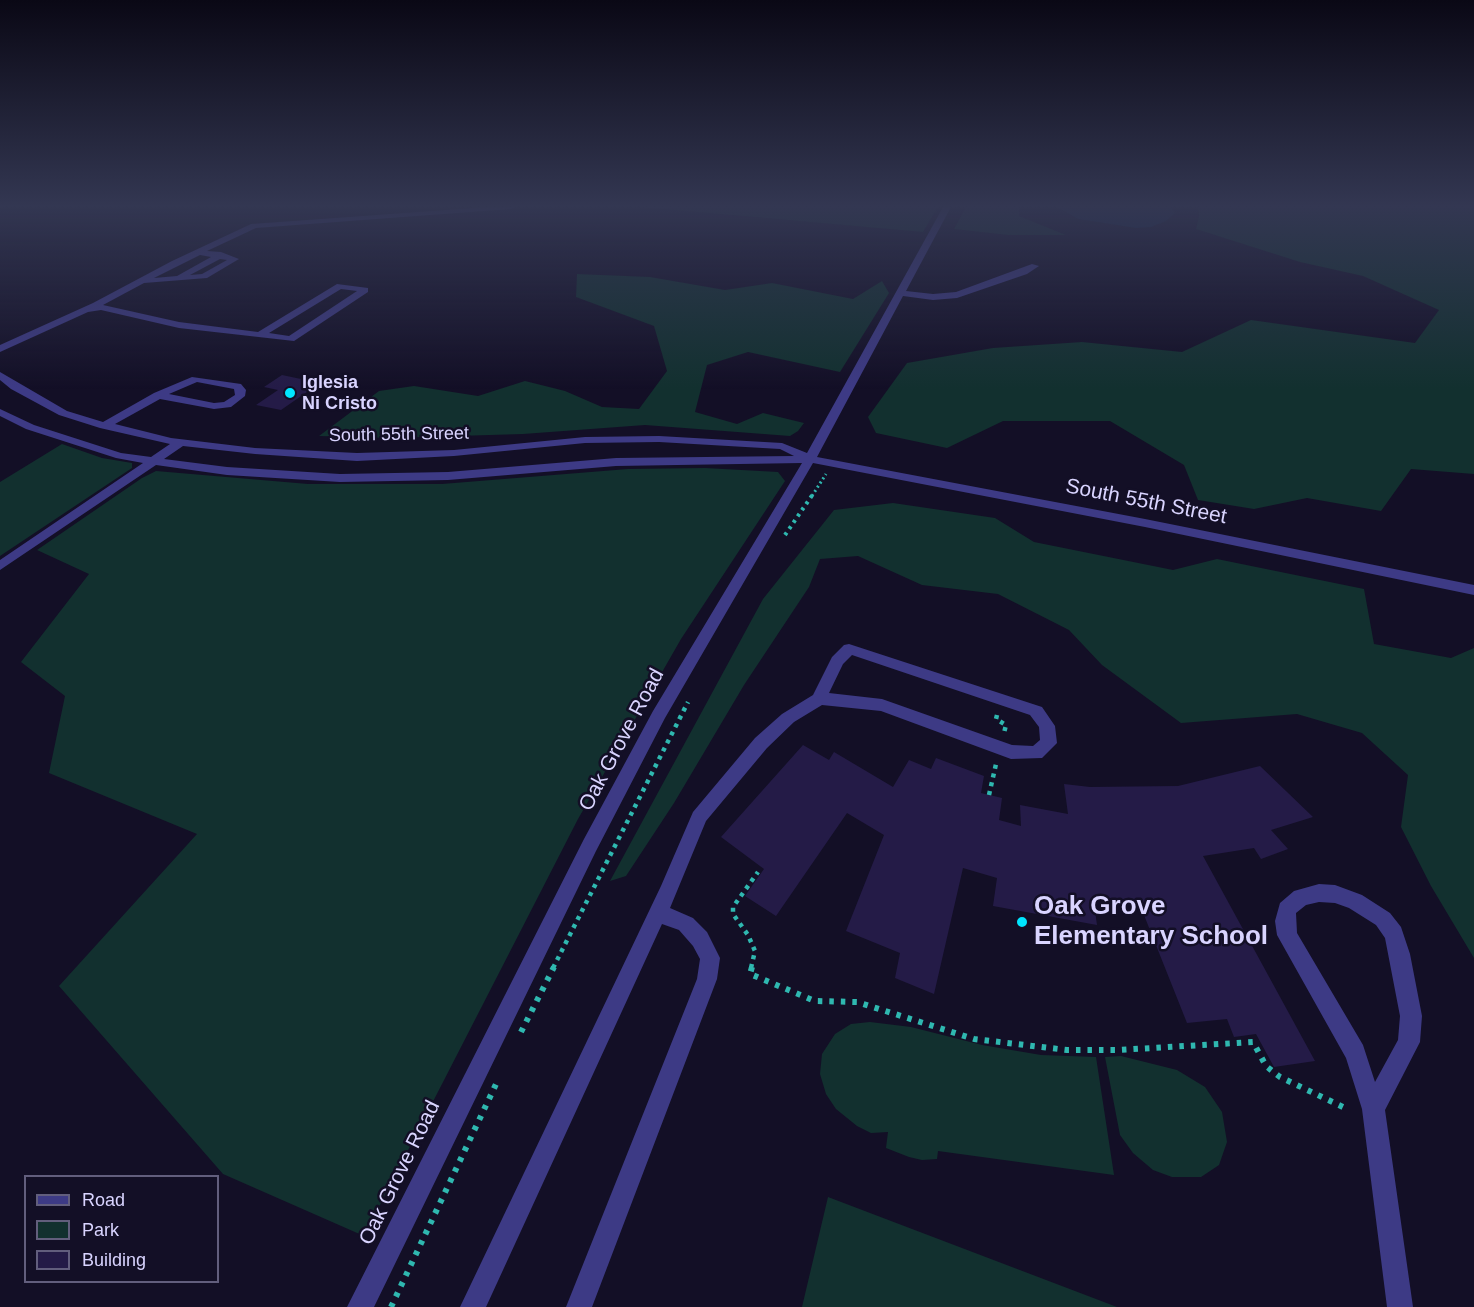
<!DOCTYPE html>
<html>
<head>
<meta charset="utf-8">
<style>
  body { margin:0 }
  #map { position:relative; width:1474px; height:1307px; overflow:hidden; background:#130f26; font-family:Arial,sans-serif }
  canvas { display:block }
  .legend { position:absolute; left:24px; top:1175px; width:195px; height:108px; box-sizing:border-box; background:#130f26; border:2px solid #625e7d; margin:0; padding:8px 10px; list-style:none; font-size:18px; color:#d9d4ff }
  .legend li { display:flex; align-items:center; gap:12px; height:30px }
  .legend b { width:30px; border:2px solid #625e7d }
</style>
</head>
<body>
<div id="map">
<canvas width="1474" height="1307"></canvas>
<ul class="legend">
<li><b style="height:8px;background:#3d3a85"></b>Road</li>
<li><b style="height:16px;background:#12302f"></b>Park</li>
<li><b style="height:16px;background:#241b47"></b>Building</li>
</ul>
</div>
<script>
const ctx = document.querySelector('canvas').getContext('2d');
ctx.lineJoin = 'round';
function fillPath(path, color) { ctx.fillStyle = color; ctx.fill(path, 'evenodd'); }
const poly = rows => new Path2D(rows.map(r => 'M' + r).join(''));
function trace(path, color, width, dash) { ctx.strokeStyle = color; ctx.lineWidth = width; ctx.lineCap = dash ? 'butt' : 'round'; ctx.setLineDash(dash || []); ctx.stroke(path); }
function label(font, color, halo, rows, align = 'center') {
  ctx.font = font + ' Arial,sans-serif'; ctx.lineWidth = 5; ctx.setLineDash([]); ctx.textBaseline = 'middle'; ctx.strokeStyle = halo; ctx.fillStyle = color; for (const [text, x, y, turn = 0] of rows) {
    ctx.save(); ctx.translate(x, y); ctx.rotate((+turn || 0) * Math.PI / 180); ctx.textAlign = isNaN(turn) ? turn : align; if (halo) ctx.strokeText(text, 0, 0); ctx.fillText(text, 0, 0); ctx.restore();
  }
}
fillPath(poly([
  [642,207,938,207,923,232],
  [966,207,1019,207,1019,216,1066,235,1008,235,954,229],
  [1198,207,1474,207,1474,474,1411,469,1381,511,1307,498,1254,509,1198,500,1184,465,1110,421,1003,421,947,448,876,433,868,417,907,363,993,348,1082,342,1182,352,1251,320,1415,343,1439,310,1363,276,1300,262,1196,229,1199,216],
  [577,274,650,277,725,290,772,283,853,299,882,281,889,293,840,372,748,352,707,365,695,412,737,424,763,413,804,423,798,431,790,436,645,425,523,434,390,438,319,436,379,391,414,386,478,396,525,381,565,391,602,407,639,409,667,371,654,326,576,297],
  [62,444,102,458,132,463,132,468,0,556,0,482],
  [705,468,778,472,785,481,681,639,578,819,364,1236,223,1174,59,986,197,834,49,773,65,696,21,662,89,574,37,550,142,478,156,471,308,484,442,484,628,469],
  [893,503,995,518,1034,542,1173,570,1217,559,1364,589,1374,644,1451,658,1474,648,1474,958,1431,886,1401,827,1408,775,1362,733,1297,714,1181,723,1102,665,1069,630,998,594,922,585,858,556,820,559,809,587,744,685,674,803,626,876,610,881,763,599,834,510],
  [870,1022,911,1027,982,1045,1041,1055,1096,1057,1114,1175,938,1151,937,1159,922,1160,909,1157,886,1148,888,1132,871,1133,857,1126,836,1109,826,1094,820,1074,822,1054,835,1034,851,1024],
  [1121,1056,1177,1070,1205,1087,1222,1112,1227,1142,1219,1165,1201,1177,1172,1177,1153,1170,1133,1153,1120,1135,1105,1057],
  [828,1197,1117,1307,802,1307]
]), '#12302f');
fillPath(poly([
  [1057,207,1170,207,1175,213,1166,221,1151,227,1136,228,1078,219]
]), '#0c2248');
fillPath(poly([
  [282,375,320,383,281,410,256,405,278,390,264,387],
  [803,745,829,760,834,752,893,787,909,760,931,769,936,758,984,776,981,793,1002,798,999,820,1021,826,1020,805,1068,814,1064,784,1090,787,1178,786,1260,766,1313,817,1271,830,1288,849,1261,859,1254,848,1203,856,1315,1061,1274,1067,1256,1034,1234,1037,1227,1019,1187,1023,1138,900,1093,897,1097,925,993,906,997,878,963,868,934,994,895,978,900,953,846,931,884,835,847,813,776,916,745,896,764,869,721,837]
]), '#241b47');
trace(poly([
  [812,496,826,474]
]), '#2fb8b0', 3, [2, 3]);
trace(poly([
  [785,535,813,494]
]), '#2fb8b0', 4, [3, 4.5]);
trace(poly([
  [997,715,996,719,1006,725,1004,733],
  [989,795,996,764],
  [553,968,688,702],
  [751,968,755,951,748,935,733,914,733,907,758,872]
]), '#2fb8b0', 4.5, [4, 5]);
trace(poly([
  [752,967,750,974,815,1001,857,1002,974,1039,1067,1050,1118,1050,1253,1042,1266,1066,1280,1077,1343,1107],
  [521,1032,554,967],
  [391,1307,497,1082]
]), '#2fb8b0', 6, [4.5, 7]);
fillPath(poly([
  [487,207,515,207,511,209,256,228,207,251,221,252,239,259,207,278,144,283,103,305,179,322,258,332,337,284,368,288,368,292,294,341,179,328,101,310,88,312,0,352,0,345,93,303,172,261,251,224,487,207],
  [200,255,211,257,177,276,154,278,200,255],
  [220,259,227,260,202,274,190,275,220,259],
  [341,289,357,291,289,336,269,333,341,289],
  [943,207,951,207,906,291,933,294,956,292,1032,264,1039,266,1027,274,957,298,933,300,903,296,817,457,1145,519,1474,585,1474,595,1145,527,813,463,665,718,596,851,374,1307,347,1307,584,839,653,711,802,463,616,466,448,480,340,482,227,475,156,465,0,570,0,560,143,463,116,458,26,429,0,416,0,409,34,425,121,453,151,457,170,444,100,428,59,415,11,389,0,380,0,372,67,411,103,422,154,393,192,377,241,384,246,390,245,396,231,407,214,409,160,399,115,424,171,438,255,448,357,453,454,450,585,437,659,436,782,443,807,453,943,207],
  [197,382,234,389,235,395,224,402,214,403,169,394,197,382],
  [659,442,780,449,794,456,616,458,448,472,340,474,227,467,164,459,183,446,255,454,357,461,454,456,585,443,659,442],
  [849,644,1042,707,1055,726,1057,743,1042,758,1011,759,881,711,822,705,794,722,767,748,706,821,670,908,693,918,707,932,720,958,717,979,592,1307,566,1307,697,979,700,959,693,946,679,930,662,924,486,1307,460,1307,661,886,693,812,755,738,782,714,813,695,832,657,844,645,849,644],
  [852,655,1030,715,1039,727,1040,740,1033,746,1012,745,882,699,829,693,843,664,852,655],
  [1319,884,1335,885,1362,895,1390,913,1401,927,1410,954,1422,1016,1420,1042,1385,1110,1413,1307,1387,1307,1362,1109,1346,1058,1277,935,1275,921,1280,903,1294,891,1319,884],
  [1319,902,1335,903,1349,908,1376,925,1385,938,1400,1016,1398,1040,1375,1082,1363,1045,1297,933,1296,913,1306,905,1319,902]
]), '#3d3a85');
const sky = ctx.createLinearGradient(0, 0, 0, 389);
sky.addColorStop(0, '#0a0815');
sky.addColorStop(0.53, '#333752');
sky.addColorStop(1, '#33375200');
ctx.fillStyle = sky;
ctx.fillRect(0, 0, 1474, 389);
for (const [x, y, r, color] of [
  [290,393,6,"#00e5ff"],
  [1022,922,6,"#00e5ff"]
]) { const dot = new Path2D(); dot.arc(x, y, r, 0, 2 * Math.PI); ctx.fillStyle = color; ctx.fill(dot); trace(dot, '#130f26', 2); }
label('bold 18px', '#d9d4ff', '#130f26', [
  ["Iglesia",302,383],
  ["Ni Cristo",302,404]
], 'left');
label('18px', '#d9d4ff', '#130f26', [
  ["South 55th Street",399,435,-1]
]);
label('21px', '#d9d4ff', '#130f26', [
  ["South 55th Street",1146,502,11],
  ["Oak Grove Road",622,740,-62],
  ["Oak Grove Road",400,1173,-64]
]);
label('bold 26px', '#d9d4ff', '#130f26', [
  ["Oak Grove",1034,907],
  ["Elementary School",1034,937]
], 'left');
</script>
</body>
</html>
